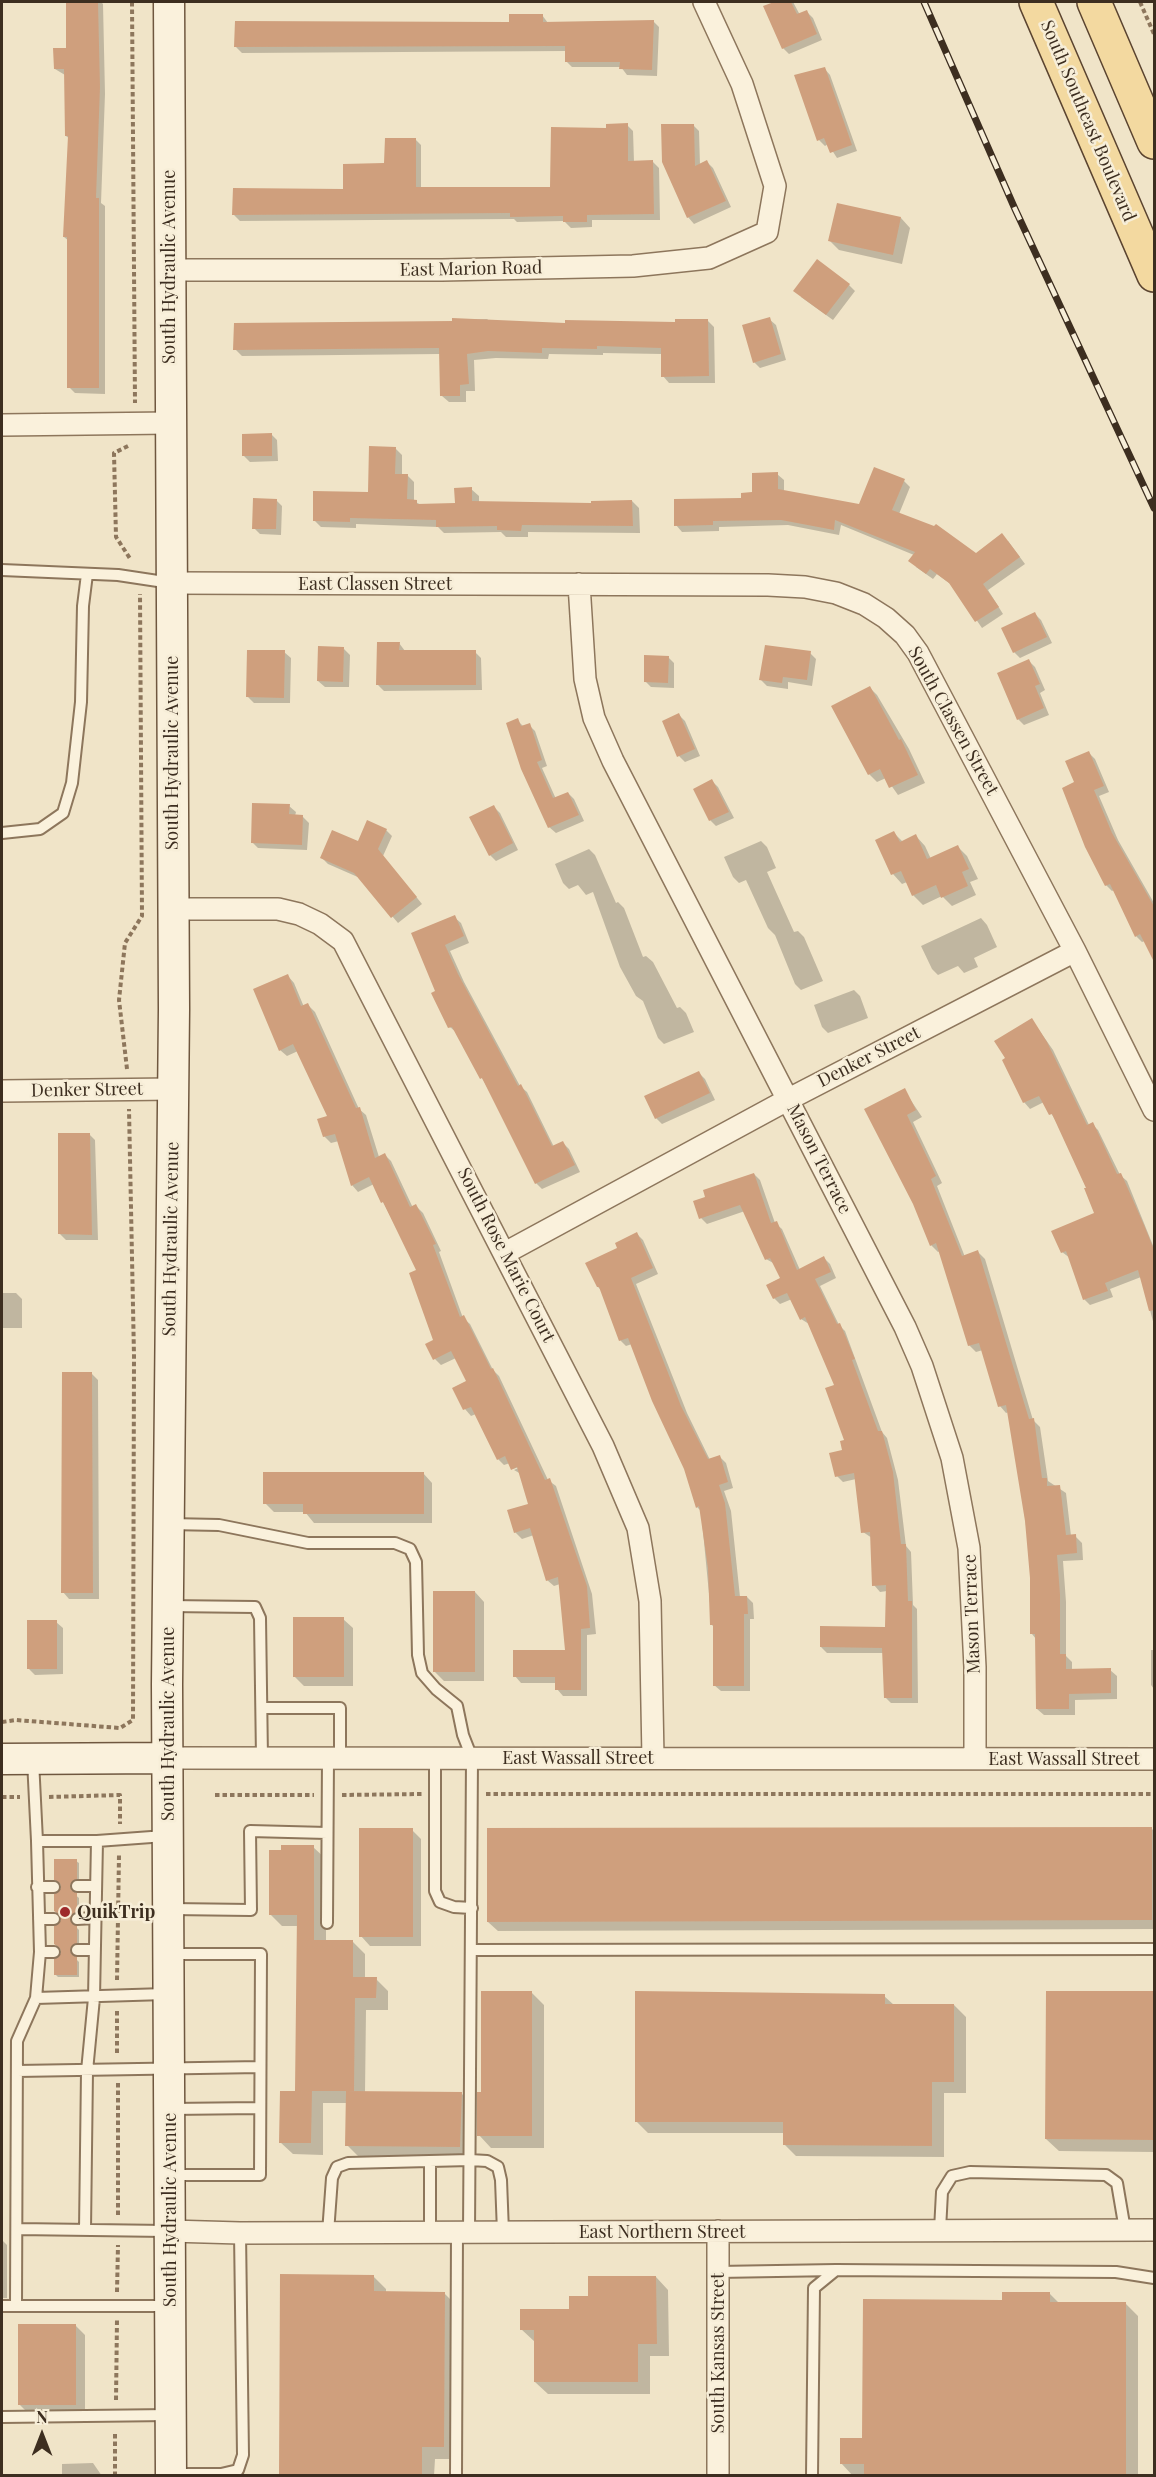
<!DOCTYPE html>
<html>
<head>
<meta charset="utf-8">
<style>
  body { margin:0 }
  #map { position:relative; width:1156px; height:2477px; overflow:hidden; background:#f0e4c8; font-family:"Playfair Display",serif }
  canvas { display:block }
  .frame { position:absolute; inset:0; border:3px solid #3d2e20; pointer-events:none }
  .north { position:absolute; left:12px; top:2405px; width:60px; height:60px; -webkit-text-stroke:4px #f7eed8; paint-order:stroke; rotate:0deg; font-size:16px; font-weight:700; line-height:24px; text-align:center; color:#3d2e20 }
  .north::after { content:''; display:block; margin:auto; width:21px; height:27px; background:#3d2e20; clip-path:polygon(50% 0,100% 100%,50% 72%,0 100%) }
</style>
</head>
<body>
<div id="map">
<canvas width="1156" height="2477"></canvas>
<div class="frame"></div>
<div class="north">N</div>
</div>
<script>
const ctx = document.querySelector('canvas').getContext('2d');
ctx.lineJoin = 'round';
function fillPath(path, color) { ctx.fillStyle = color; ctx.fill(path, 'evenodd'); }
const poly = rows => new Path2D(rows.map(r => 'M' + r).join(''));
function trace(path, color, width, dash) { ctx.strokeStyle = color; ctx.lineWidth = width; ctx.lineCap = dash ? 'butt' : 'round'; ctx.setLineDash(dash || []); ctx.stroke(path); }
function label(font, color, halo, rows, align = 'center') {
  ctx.font = font + ' "Playfair Display",serif'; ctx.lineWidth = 5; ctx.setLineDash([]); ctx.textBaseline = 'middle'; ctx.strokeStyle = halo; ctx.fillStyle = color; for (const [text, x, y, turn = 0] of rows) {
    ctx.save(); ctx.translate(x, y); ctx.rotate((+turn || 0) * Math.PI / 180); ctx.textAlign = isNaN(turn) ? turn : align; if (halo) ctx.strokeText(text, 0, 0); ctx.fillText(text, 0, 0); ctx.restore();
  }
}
fillPath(poly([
  [67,2,101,2,103,4,105,94,101,203,105,206,105,394,75,393,69,387,69,241,64,237,70,139,66,136,65,75,55,69,67,49],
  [778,2,793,2,800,15,807,12,813,18,822,40,789,54,783,48,765,7],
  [542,15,548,23,653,21,659,27,657,76,627,75,621,67,572,67,566,61,566,51,242,53,236,47,510,23],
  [824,68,830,75,857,151,837,158,828,144,825,146,819,140],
  [627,125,633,131,634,162,653,162,659,168,660,220,592,220,592,227,571,228,564,221,517,222,514,219,240,221,234,215,345,190,386,164,415,139,421,145,421,189,551,188,608,129],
  [693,125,699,131,700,165,707,162,713,168,731,207,694,224,688,217],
  [901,218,910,228,902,264,839,250,830,241],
  [849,285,855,291,833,320,801,297],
  [487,319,491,322,566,325,677,324,707,320,714,327,715,383,669,383,663,376,662,354,603,353,603,355,549,354,548,359,496,358,474,360,475,391,466,391,466,402,449,402,442,396,440,354,242,356,235,349,453,323,453,320],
  [769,319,776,325,786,360,760,368,754,362],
  [271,434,277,440,278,461,250,462,244,456],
  [395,448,402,455,402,475,407,475,414,482,414,501,421,505,456,504,471,489,479,496,479,503,593,505,632,501,639,508,640,533,528,532,528,537,506,537,501,532,444,533,438,527,356,524,356,528,321,527,314,520,369,494],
  [777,474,784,480,784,491,860,506,904,481,910,487,899,514,976,555,1008,541,1025,564,988,590,1003,614,982,628,953,586,937,574,933,579,916,567,914,555,841,525,839,535,788,525,719,527,719,531,682,532,676,525,754,494],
  [276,500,282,506,281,535,260,534,254,528],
  [1035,614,1041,620,1052,643,1020,658,1014,652],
  [399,643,405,651,475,652,481,658,482,690,384,691,378,685],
  [344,649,350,655,349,687,325,687,318,681],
  [284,652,291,658,290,703,254,703,248,697],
  [810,653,816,659,812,686,788,682,788,689,767,686,761,680],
  [668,657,674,663,674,688,651,687,645,681],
  [1029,661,1035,667,1045,690,1040,693,1049,715,1024,725,1018,719],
  [869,687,877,695,909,749,925,783,898,795,886,778,877,782,869,774],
  [679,715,685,721,700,756,685,762,679,756],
  [517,720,524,727,529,725,535,731,547,766,542,768,556,799,568,793,574,799,584,821,556,833,549,827,523,768],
  [1089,753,1095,759,1109,792,1099,796,1118,840,1154,903,1154,959,1145,941,1142,942,1136,936,1114,890,1112,891,1106,885,1076,783],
  [712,781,718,787,734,818,716,826,710,820,695,789],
  [289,806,296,812,295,816,303,817,309,823,307,850,258,848,252,842],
  [494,807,500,813,518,850,496,861,490,855],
  [386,830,392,836,383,856,422,904,398,923,360,878,328,864,322,858],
  [894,833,903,842,916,836,925,846,931,859,958,847,967,856,978,879,970,882,976,895,952,906,942,896,923,905,913,895,907,882,902,884,893,874,877,841],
  [761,841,767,847,776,868,767,872,794,932,798,931,804,937,823,981,801,990,795,984,775,935,768,928,746,880,739,883,733,877,724,857],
  [589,849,595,855,616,903,618,902,624,908,643,957,646,956,653,962,677,1008,680,1007,686,1013,694,1032,664,1044,658,1038,643,1001,636,996,620,967,593,892,586,895,578,885,569,889,563,883,555,864],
  [454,917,461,923,469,943,450,951,464,982,520,1086,527,1092,554,1147,563,1143,569,1149,580,1172,542,1189,536,1183,512,1132,457,1033,450,1027,413,934],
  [981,918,987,925,997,947,974,958,978,967,964,973,958,966,938,975,932,969,921,946],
  [288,976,294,983,304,1007,308,1005,315,1012,359,1109,366,1115,379,1157,385,1155,391,1161,413,1208,416,1206,423,1213,441,1251,439,1252,463,1318,470,1324,493,1370,499,1376,548,1480,556,1486,592,1594,596,1634,587,1635,587,1696,563,1696,557,1689,557,1683,521,1683,515,1676,567,1652,560,1584,554,1586,547,1580,534,1535,522,1539,515,1532,530,1505,521,1474,514,1470,525,1465,513,1469,510,1463,504,1465,498,1459,476,1414,471,1416,465,1409,454,1389,468,1382,456,1358,441,1365,435,1359,435,1340,418,1271,374,1184,358,1192,352,1185,339,1141,331,1143,324,1136,329,1117,298,1051,287,1056,280,1050],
  [854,990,860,996,868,1018,828,1033,822,1027,814,1005],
  [1032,1020,1053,1050,1089,1125,1092,1124,1098,1130,1120,1175,1127,1181,1154,1248,1154,1325,1141,1277,1110,1289,1113,1297,1090,1305,1084,1299,1070,1258,1062,1252,1096,1213,1088,1188,1056,1121,1044,1102,1030,1109,1024,1102],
  [699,1073,705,1079,715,1100,662,1124,656,1118],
  [904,1090,922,1117,913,1122,942,1183,937,1186,965,1257,978,1252,985,1259,1033,1420,1040,1427,1048,1481,1066,1493,1071,1536,1075,1536,1082,1543,1083,1560,1063,1561,1066,1602,1066,1656,1072,1662,1072,1670,1110,1670,1117,1676,1117,1699,1075,1700,1075,1715,1044,1715,1037,1709,1036,1639,1032,1634,1032,1578,1019,1466,1009,1412,1006,1413,1000,1406,983,1350,976,1352,969,1345,940,1251,938,1252,931,1245,914,1203],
  [89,1134,95,1140,98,1240,66,1240,60,1234],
  [754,1174,760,1180,775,1223,782,1229,800,1270,824,1258,830,1264,836,1278,820,1286,839,1325,845,1331,882,1432,887,1438,898,1480,906,1546,911,1552,913,1605,917,1609,918,1703,891,1703,885,1697,884,1653,827,1653,821,1647,886,1628,887,1591,880,1592,874,1585,872,1538,863,1532,856,1479,843,1482,837,1476,846,1441,836,1386,809,1324,801,1319,792,1299,780,1304,774,1298,782,1279,775,1264,766,1259,745,1211,707,1224,701,1218,707,1197],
  [637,1234,643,1240,658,1274,636,1284,687,1413,710,1460,720,1457,726,1463,733,1488,724,1491,731,1511,740,1597,747,1597,753,1603,754,1619,750,1619,750,1691,721,1691,714,1685,714,1627,712,1625,701,1511,697,1507,686,1468,632,1344,626,1346,620,1340,602,1291,598,1287,619,1249],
  [2,1293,16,1293,22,1299,22,1328,2,1328],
  [92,1374,98,1380,99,1599,69,1599,63,1592],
  [423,1473,432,1483,432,1523,314,1523,305,1512,274,1512,265,1503],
  [475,1592,484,1602,484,1681,444,1681,434,1671],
  [343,1619,353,1628,353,1686,304,1686,294,1676],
  [56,1622,63,1628,63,1674,35,1675,29,1669],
  [1151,1650,1154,1650,1154,1689,1151,1685],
  [1151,1828,1154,1831,1154,1929,498,1931,488,1922],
  [412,1830,421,1839,421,1946,370,1946,361,1936],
  [313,1847,326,1859,326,1942,353,1942,365,1954,365,1978,376,1979,388,1991,388,2010,366,2010,365,2093,462,2094,474,2106,472,2159,360,2158,347,2145,347,2103,323,2103,323,2155,293,2154,280,2142,297,2093,298,1926,282,1926,270,1914],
  [76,1861,79,1863,79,1881,73,1884,71,1891,79,1898,79,1914,71,1922,79,1930,79,1945,73,1948,71,1954,79,1962,79,1977,58,1977,55,1974,63,1951,55,1944,63,1918,55,1911,63,1886,55,1879],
  [2,1885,3,1886,3,1935,2,1935],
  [531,1992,544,2005,544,2148,491,2148,479,2135,482,2094],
  [1154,1993,1154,2152,1059,2151,1046,2139],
  [884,1996,894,2005,954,2005,966,2017,966,2093,944,2093,944,2157,796,2156,784,2144,784,2133,648,2133,636,2121],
  [2,2240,7,2245,7,2298,2,2298],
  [281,2276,373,2276,386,2289,386,2293,444,2293,457,2306,456,2459,435,2459,434,2476,280,2476],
  [656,2277,668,2290,669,2356,650,2356,650,2394,548,2394,535,2382,535,2342,521,2329,570,2311,589,2297],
  [1050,2294,1060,2304,1126,2304,1138,2316,1138,2476,853,2476,841,2463,1004,2301],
  [76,2326,85,2335,85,2414,29,2414,19,2404],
  [93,2463,102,2476,62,2476,62,2464]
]), '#0003');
fillPath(poly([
  [66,2,98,2,100,87,96,198,99,198,99,388,67,388,67,237,63,237,68,136,65,136,64,69,54,69,53,48,66,48],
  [774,2,791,2,797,14,807,10,817,34,782,49,763,6],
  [509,14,543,14,543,22,654,20,652,70,619,69,620,62,565,62,565,46,234,47,235,21,509,22],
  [825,67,852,145,830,153,824,138,817,141,794,75],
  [628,123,628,161,653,160,654,214,587,215,587,222,563,222,563,216,510,217,510,213,232,215,233,188,343,189,343,164,384,163,385,138,416,138,416,187,550,187,551,127,606,128,606,124],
  [661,124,694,124,695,166,707,160,726,201,687,218,662,162],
  [837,203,901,217,893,255,828,241],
  [817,259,850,284,826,315,793,291],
  [770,317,781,354,753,363,742,325],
  [452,318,565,323,565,320,675,322,675,319,708,319,709,376,661,377,661,348,597,346,597,349,542,348,542,353,488,351,467,354,469,384,460,385,460,396,440,396,439,348,233,350,234,323,452,321],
  [272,433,272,456,242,456,242,434],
  [369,446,396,447,395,474,408,474,407,499,417,500,417,504,455,503,454,488,472,487,472,501,591,503,591,501,632,500,633,526,522,525,521,531,497,530,497,526,436,527,436,520,350,518,350,522,313,521,313,491,368,492],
  [874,467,905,479,892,510,934,526,936,524,976,553,1002,533,1020,557,983,584,999,607,975,622,949,583,930,569,926,574,908,561,915,552,835,520,834,530,781,520,713,521,713,525,674,526,674,499,741,498,741,493,752,492,752,473,778,472,778,489,859,504],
  [253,498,277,499,276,529,252,529],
  [1035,612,1047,637,1013,653,1001,628],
  [377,642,400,642,399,650,476,650,476,685,376,685],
  [765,645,811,651,807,680,783,677,782,683,759,680],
  [318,646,344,647,343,682,317,681],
  [247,650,285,650,284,698,246,697],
  [644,655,669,656,668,683,644,682],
  [1029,659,1040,684,1035,686,1044,708,1017,720,997,673],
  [870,686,899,740,901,739,918,775,889,788,880,769,868,775,831,706],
  [679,713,695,749,677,757,662,721],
  [518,718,521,726,530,723,542,760,537,762,553,798,568,792,579,815,548,828,521,769,506,723],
  [1089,751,1104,786,1094,790,1112,833,1155,908,1155,964,1140,934,1135,937,1110,884,1105,886,1085,847,1062,788,1074,782,1065,761],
  [712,779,729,812,709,821,693,789],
  [252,803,290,804,289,814,303,815,302,845,251,843],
  [494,805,513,843,489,856,469,817],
  [367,820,387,829,378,849,417,897,391,918,354,873,320,858,332,830,358,841],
  [894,831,900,842,916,834,927,859,958,845,969,869,962,872,968,886,941,898,936,885,912,896,901,871,891,875,875,840],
  [455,915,464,936,445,945,458,974,518,1086,521,1084,552,1146,563,1141,575,1165,535,1184,482,1078,480,1079,452,1027,448,1028,431,993,435,991,411,933],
  [288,974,301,1006,308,1003,356,1108,360,1107,375,1158,385,1153,410,1207,416,1204,436,1244,433,1245,460,1317,464,1315,491,1369,493,1368,545,1480,550,1478,587,1586,590,1628,581,1629,581,1690,555,1690,555,1677,513,1677,513,1650,565,1650,558,1577,546,1581,530,1528,514,1533,507,1510,528,1504,517,1467,511,1470,505,1456,497,1460,471,1407,463,1410,452,1388,466,1381,451,1351,433,1360,425,1344,433,1340,409,1273,416,1270,383,1202,381,1203,369,1177,351,1186,335,1134,323,1137,317,1119,327,1116,293,1044,279,1051,253,989],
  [1032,1018,1047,1042,1087,1125,1093,1122,1117,1174,1121,1173,1144,1225,1155,1252,1155,1310,1149,1311,1138,1270,1105,1283,1108,1291,1083,1300,1066,1251,1061,1253,1051,1231,1094,1213,1084,1188,1086,1188,1052,1114,1049,1115,1039,1096,1023,1103,1002,1060,1005,1058,994,1041],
  [699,1071,710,1093,655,1119,644,1096],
  [905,1088,916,1110,907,1115,936,1176,931,1179,962,1256,978,1250,1029,1419,1034,1418,1042,1478,1047,1478,1047,1486,1060,1485,1066,1535,1076,1534,1077,1553,1057,1555,1060,1594,1060,1654,1066,1654,1066,1669,1111,1668,1111,1693,1069,1694,1069,1709,1036,1709,1035,1634,1030,1634,1030,1578,1025,1521,1006,1405,998,1407,979,1343,968,1346,936,1243,930,1246,913,1204,864,1109],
  [58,1133,90,1133,92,1235,58,1234],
  [754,1173,771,1223,777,1221,797,1270,824,1256,831,1272,815,1279,837,1324,840,1323,855,1359,852,1360,878,1431,882,1431,893,1472,901,1544,906,1544,908,1601,912,1601,912,1698,884,1698,882,1648,820,1647,820,1626,885,1627,886,1585,872,1586,870,1532,861,1533,854,1473,835,1477,829,1453,842,1450,840,1441,844,1440,825,1388,834,1385,805,1317,800,1320,787,1293,773,1299,766,1285,780,1278,770,1258,765,1260,740,1205,699,1219,693,1201,705,1197,703,1190],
  [637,1232,653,1268,631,1278,681,1406,708,1459,720,1455,728,1482,719,1485,725,1503,735,1596,747,1596,748,1614,744,1614,744,1686,713,1686,713,1625,710,1625,708,1568,699,1506,696,1508,684,1469,652,1401,628,1338,619,1341,599,1287,597,1287,585,1263,617,1248,615,1243],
  [62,1372,92,1372,93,1593,61,1593],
  [263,1472,424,1472,424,1514,303,1514,303,1504,263,1504],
  [433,1591,475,1591,475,1672,433,1672],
  [293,1617,344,1617,344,1677,293,1677],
  [27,1620,57,1620,57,1669,27,1669],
  [1152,1827,1152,1920,487,1922,487,1828],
  [359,1828,413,1828,413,1937,359,1937],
  [281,1845,314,1845,314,1940,353,1940,353,1977,377,1977,376,1998,355,1998,354,2091,312,2091,311,2143,279,2143,280,2091,295,2091,297,1915,269,1915,269,1850,281,1850],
  [54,1859,77,1859,77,1879,70,1885,71,1890,77,1893,77,1912,70,1919,77,1926,77,1943,70,1949,71,1954,77,1957,77,1975,54,1975,54,1959,61,1953,60,1948,54,1944,54,1926,61,1920,60,1915,54,1911,54,1894,61,1888,60,1883,54,1880],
  [481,1991,532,1991,532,2136,477,2136,477,2092,481,2092],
  [635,1991,885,1994,885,2004,954,2004,954,2082,932,2082,932,2146,783,2145,783,2122,635,2122],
  [1046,1991,1155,1991,1155,2140,1045,2139],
  [346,2091,462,2092,460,2147,345,2146],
  [280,2274,374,2275,374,2291,445,2292,444,2447,422,2447,422,2475,279,2475],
  [588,2276,656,2276,657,2344,638,2344,638,2382,534,2382,534,2330,520,2330,520,2309,569,2309,569,2296,588,2296],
  [1002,2292,1050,2292,1050,2302,1126,2302,1126,2475,864,2475,864,2464,840,2464,840,2438,862,2438,863,2299,1002,2300],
  [18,2324,76,2324,76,2405,18,2405]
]), '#cf9f7d');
const lane = poly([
  [2,570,118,575,171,583],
  [2,833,40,829,63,813,72,783,81,702,83,606,87,574],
  [169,1524,219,1525,308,1543,395,1543,410,1549,416,1562,418,1655,422,1673,436,1689,457,1706,463,1735,472,1758,469,2232],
  [168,1606,255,1607,260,1618,262,1758],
  [262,1708,340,1708,340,1758],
  [435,1758,435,1891,440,1902,454,1907,472,1908],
  [33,1760,37,1841,97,1841],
  [77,1886,95,1886],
  [37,1887,54,1887],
  [171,1909,251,1910,250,1831,327,1833],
  [39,1919,54,1919],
  [77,1919,95,1918],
  [327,1923,328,1758],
  [77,1950,94,1950],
  [472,1950,1154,1949],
  [40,1952,54,1952],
  [169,1954,261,1954,260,2175,171,2175],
  [36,1998,165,1994],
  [17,2071,260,2067],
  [170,2109,260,2108],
  [17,2229,166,2231],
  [85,2230,87,2071,94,1998,97,1841,165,1836],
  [940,2230,942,2192,952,2176,970,2172,1106,2175,1117,2183,1125,2230],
  [328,2233,332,2178,337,2167,348,2163,470,2160,487,2161,498,2167,501,2180,503,2232],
  [430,2233,430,2161],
  [718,2272,836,2270],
  [2,2306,169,2306],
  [16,2306,17,2041,36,1998,40,1952,37,1841],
  [2,2417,169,2415],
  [171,2474,221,2474,238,2470,243,2455,240,2233],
  [456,2476,457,2232],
  [812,2476,814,2288,836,2270,1116,2272,1154,2278]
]);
const street = poly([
  [169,270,442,270,633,266,709,258,767,232,775,186,742,84,704,2],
  [2,425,170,423],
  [171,583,768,585,805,587,836,593,864,604,886,618,905,635,918,653,1075,951,1154,1110],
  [579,584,585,679,594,718,613,761,905,1327,922,1366,952,1458,969,1548,975,1667,975,1758],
  [172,909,278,909,299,914,320,924,343,941,603,1446,638,1528,650,1601,653,1758],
  [2,1091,173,1089],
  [505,1253,789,1099,1075,951],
  [167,1758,1154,1759],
  [170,2231,240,2233,1154,2230],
  [718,2231,718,2476]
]);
const secondary = poly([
  [169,2,174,1009,167,1684,171,2476],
  [2,1759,167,1758]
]);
const primary = poly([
  [1036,2,1154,275],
  [1094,2,1154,142]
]);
trace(lane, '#8d765c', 14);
trace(street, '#8d765c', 24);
trace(secondary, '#6f573f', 33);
trace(primary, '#5b4430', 36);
trace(poly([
  [132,2,135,403],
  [1140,2,1154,34],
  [128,446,114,453,116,537,131,560],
  [127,1069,119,1000,125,943,142,916,140,594],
  [2,1722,16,1720,120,1728,133,1720,134,1356,129,1109],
  [486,1794,1154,1794],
  [215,1795,314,1795],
  [342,1795,422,1794],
  [2,1797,20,1797],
  [49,1797,120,1795,120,1824],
  [117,1980,119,1855],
  [117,2011,117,2055],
  [118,2083,118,2217],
  [117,2292,118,2245],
  [116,2400,117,2320],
  [115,2476,115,2431]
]), '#8d765c', 4, [4.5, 3]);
trace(lane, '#faf1dc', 10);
trace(street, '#faf1dc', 21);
trace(secondary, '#faf1dc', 30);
trace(primary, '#f3d9a0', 33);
const rail = poly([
  [924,2,1015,209,1154,508]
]);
trace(rail, '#3d2e20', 7);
trace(rail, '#f7eed8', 4.5, [14]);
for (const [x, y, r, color] of [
  [65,1912,6,"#9e2a2b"]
]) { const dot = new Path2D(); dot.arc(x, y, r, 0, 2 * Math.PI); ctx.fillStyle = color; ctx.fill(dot); trace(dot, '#f7eed8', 2); }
label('18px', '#3d2e20', '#f7eed8', [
  ["South Southeast Boulevard",1088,121,67],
  ["South Hydraulic Avenue",169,267,-90],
  ["East Marion Road",471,269,-1],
  ["East Classen Street",375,584],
  ["South Classen Street",953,721,61],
  ["South Hydraulic Avenue",172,753,-90],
  ["Denker Street",869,1057,-27],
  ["Denker Street",87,1090,-1],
  ["Mason Terrace",819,1159,63],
  ["South Hydraulic Avenue",171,1239,-89],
  ["South Rose Marie Court",506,1255,63],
  ["Mason Terrace",972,1614,-92],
  ["South Hydraulic Avenue",168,1724,-90],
  ["East Wassall Street",578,1758],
  ["East Wassall Street",1064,1759],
  ["South Hydraulic Avenue",170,2210,-90],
  ["East Northern Street",662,2232],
  ["South Kansas Street",718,2353,-90]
]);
label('bold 18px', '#3d2e20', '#f7eed8', [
  ["QuikTrip",77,1912]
], 'left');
</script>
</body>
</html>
